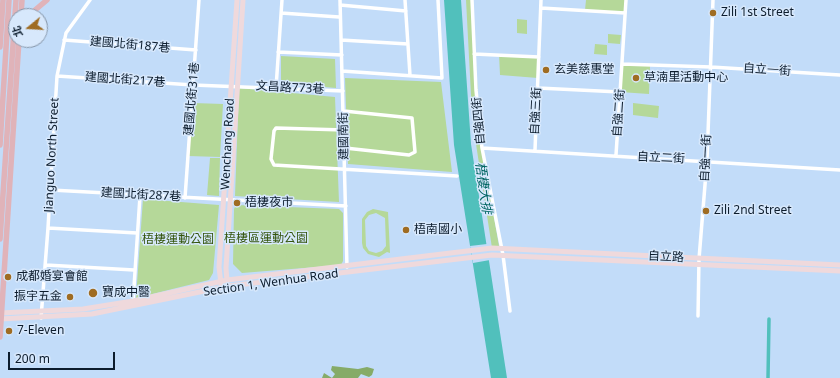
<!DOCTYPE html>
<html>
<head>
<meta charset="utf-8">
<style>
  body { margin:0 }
  #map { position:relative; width:840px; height:378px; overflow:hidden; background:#c2dcf9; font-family:"Noto Sans","Noto Sans TC",sans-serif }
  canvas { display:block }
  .north { position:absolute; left:8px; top:8px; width:40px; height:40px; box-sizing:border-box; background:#d7e8fc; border:1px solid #8696a9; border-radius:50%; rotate:252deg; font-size:11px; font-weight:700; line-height:16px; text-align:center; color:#0c1c2d }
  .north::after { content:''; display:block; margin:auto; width:14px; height:18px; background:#9f6c22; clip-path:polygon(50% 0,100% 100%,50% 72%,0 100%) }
  .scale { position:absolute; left:8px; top:352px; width:107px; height:18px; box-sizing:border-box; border:2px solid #0c1c2d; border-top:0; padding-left:5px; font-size:12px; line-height:14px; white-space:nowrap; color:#0c1c2d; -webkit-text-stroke:3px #d7e8fc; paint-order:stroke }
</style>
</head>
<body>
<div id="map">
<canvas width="840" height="378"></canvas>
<div class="north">北</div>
<div class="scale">200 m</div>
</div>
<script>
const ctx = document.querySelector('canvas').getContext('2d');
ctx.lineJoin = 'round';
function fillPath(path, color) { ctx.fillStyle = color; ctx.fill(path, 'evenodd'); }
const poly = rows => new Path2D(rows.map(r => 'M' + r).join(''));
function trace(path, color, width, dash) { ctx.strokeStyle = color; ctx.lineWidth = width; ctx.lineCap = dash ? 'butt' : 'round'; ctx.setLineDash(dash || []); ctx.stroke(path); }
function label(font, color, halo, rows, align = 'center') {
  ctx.font = font + ' "Noto Sans","Noto Sans TC",sans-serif'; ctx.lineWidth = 3; ctx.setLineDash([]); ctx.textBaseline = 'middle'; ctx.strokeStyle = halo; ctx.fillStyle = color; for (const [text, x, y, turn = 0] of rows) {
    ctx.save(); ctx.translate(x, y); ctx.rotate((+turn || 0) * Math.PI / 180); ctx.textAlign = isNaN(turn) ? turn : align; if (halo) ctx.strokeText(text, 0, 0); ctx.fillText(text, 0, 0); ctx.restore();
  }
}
fillPath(poly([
  [466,0,472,0,481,143,499,246,492,248,476,144,471,95],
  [586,0,626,0,625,13,585,10],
  [517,19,527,20,527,34,517,33],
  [608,34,621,35,620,44,608,43],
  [595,44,607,45,607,55,594,54],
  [499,54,539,57,538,78,500,75],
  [281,56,335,59,336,88,281,83],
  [622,64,650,66,649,94,620,92],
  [345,78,441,82,452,172,348,164],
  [239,88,335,97,339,202,235,196],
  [193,103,223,104,220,157,188,156],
  [633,103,659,106,658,118,633,115],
  [210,158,220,158,219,196,207,195],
  [143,199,219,205,213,273,209,280,136,298],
  [236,205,339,209,343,213,343,261,341,265,242,273,233,264,234,209],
  [373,209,388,212,390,253,387,252,379,257,368,254,363,248,362,243,362,219,367,212],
  [376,213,385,218,386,246,382,251,376,253,369,251,366,246,365,220,369,215]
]), '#b5d899');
fillPath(poly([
  [332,366,358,369,367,367,374,369,372,375,369,377,361,374,358,378,322,378,324,373,332,378,335,374,331,370]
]), '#86ab68');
fillPath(poly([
  [444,0,461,0,471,144,507,378,491,378,454,145]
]), '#51c0bc');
fillPath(poly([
  [487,244,490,260,473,263,470,246]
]), '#c2dcf9');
trace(poly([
  [768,378,769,319]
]), '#51c0bc', 3.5);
trace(poly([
  [340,0,347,267],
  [405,0,410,75],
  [472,0,476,90,482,148,503,255,510,311],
  [340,5,406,11],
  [541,8,625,13],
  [281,13,339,17],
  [64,40,196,50],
  [341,40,408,44],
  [278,52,342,55],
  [474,54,539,57],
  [622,64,711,67,840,75],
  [342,71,442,78,438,0],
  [57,76,193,85,343,91],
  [276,88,282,0],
  [538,88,620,92],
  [344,111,412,118,415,152,409,155,345,148],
  [344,130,276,128,274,131,271,159,274,165,457,176],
  [482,148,840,170],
  [535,150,541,0],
  [616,155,626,0],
  [51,190,346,206],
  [185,198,199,0],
  [48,228,137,233],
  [46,265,134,270],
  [133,302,140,196],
  [698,316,699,259,707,160,713,0],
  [41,318,48,228,57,76,66,33,90,0]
]), '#fff', 3.5);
trace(poly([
  [227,281,226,268,243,0],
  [221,284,219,267,237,0],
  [0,313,83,309,133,301,227,280,492,248,840,265],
  [0,319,92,314,229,286,492,255,840,271]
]), '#efd9dc', 5);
trace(poly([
  [21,16,22,0],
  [28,16,47,0],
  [0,47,3,0],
  [0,145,9,0],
  [0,239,16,0],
  [0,337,19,40]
]), '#e0b3b9', 5.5);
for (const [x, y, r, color] of [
  [713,13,4,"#9f6c22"],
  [546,70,4,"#9f6c22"],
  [636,78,4,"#9f6c22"],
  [237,203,4,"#9f6c22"],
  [706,211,4,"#9f6c22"],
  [406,230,4,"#9f6c22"],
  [8,277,4,"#9f6c22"],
  [93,293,5,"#9f6c22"],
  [70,297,4,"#9f6c22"],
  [9,331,4,"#9f6c22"]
]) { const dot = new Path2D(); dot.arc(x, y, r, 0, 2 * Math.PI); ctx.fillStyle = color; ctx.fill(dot); trace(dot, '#d7e8fc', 1.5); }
label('12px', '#0c1c2d', '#d7e8fc', [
  ["Zili 1st Street",721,13],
  ["玄美慈惠堂",554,70],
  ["草湳里活動中心",644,78],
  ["梧棲夜市",245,203],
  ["Zili 2nd Street",714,211],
  ["梧南國小",414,230],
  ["成都婚宴會館",16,277],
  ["寶成中醫",102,293],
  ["振宇五金",62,297,"right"],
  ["7-Eleven",17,331]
], 'left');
label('12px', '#0c1c2d', '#d7e8fc', [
  ["建國北街187巷",130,45,5],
  ["自立一街",767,70,4],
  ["建國北街217巷",125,80,4],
  ["文昌路773巷",290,88,3],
  ["建國北街31巷",192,99,-85],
  ["自強三街",536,111,-87],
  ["自強二街",619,113,-86],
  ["自強四街",479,121,-95],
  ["建國南街",344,136,-91],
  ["Wenchang Road",228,144,-87],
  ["Jianguo North Street",52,155,-87],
  ["自立二街",661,158,3],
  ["自強一街",706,158,-87],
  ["建國北街287巷",141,195,3],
  ["自立路",666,257,3],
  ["Section 1, Wenhua Road",271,283,-8]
]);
label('12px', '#34550c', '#d7e8fc', [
  ["梧棲區運動公園",266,239],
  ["梧棲運動公園",178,240]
]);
label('italic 13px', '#006562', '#d7e8fc', [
  ["梧棲大排",483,188,82]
]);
</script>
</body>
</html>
